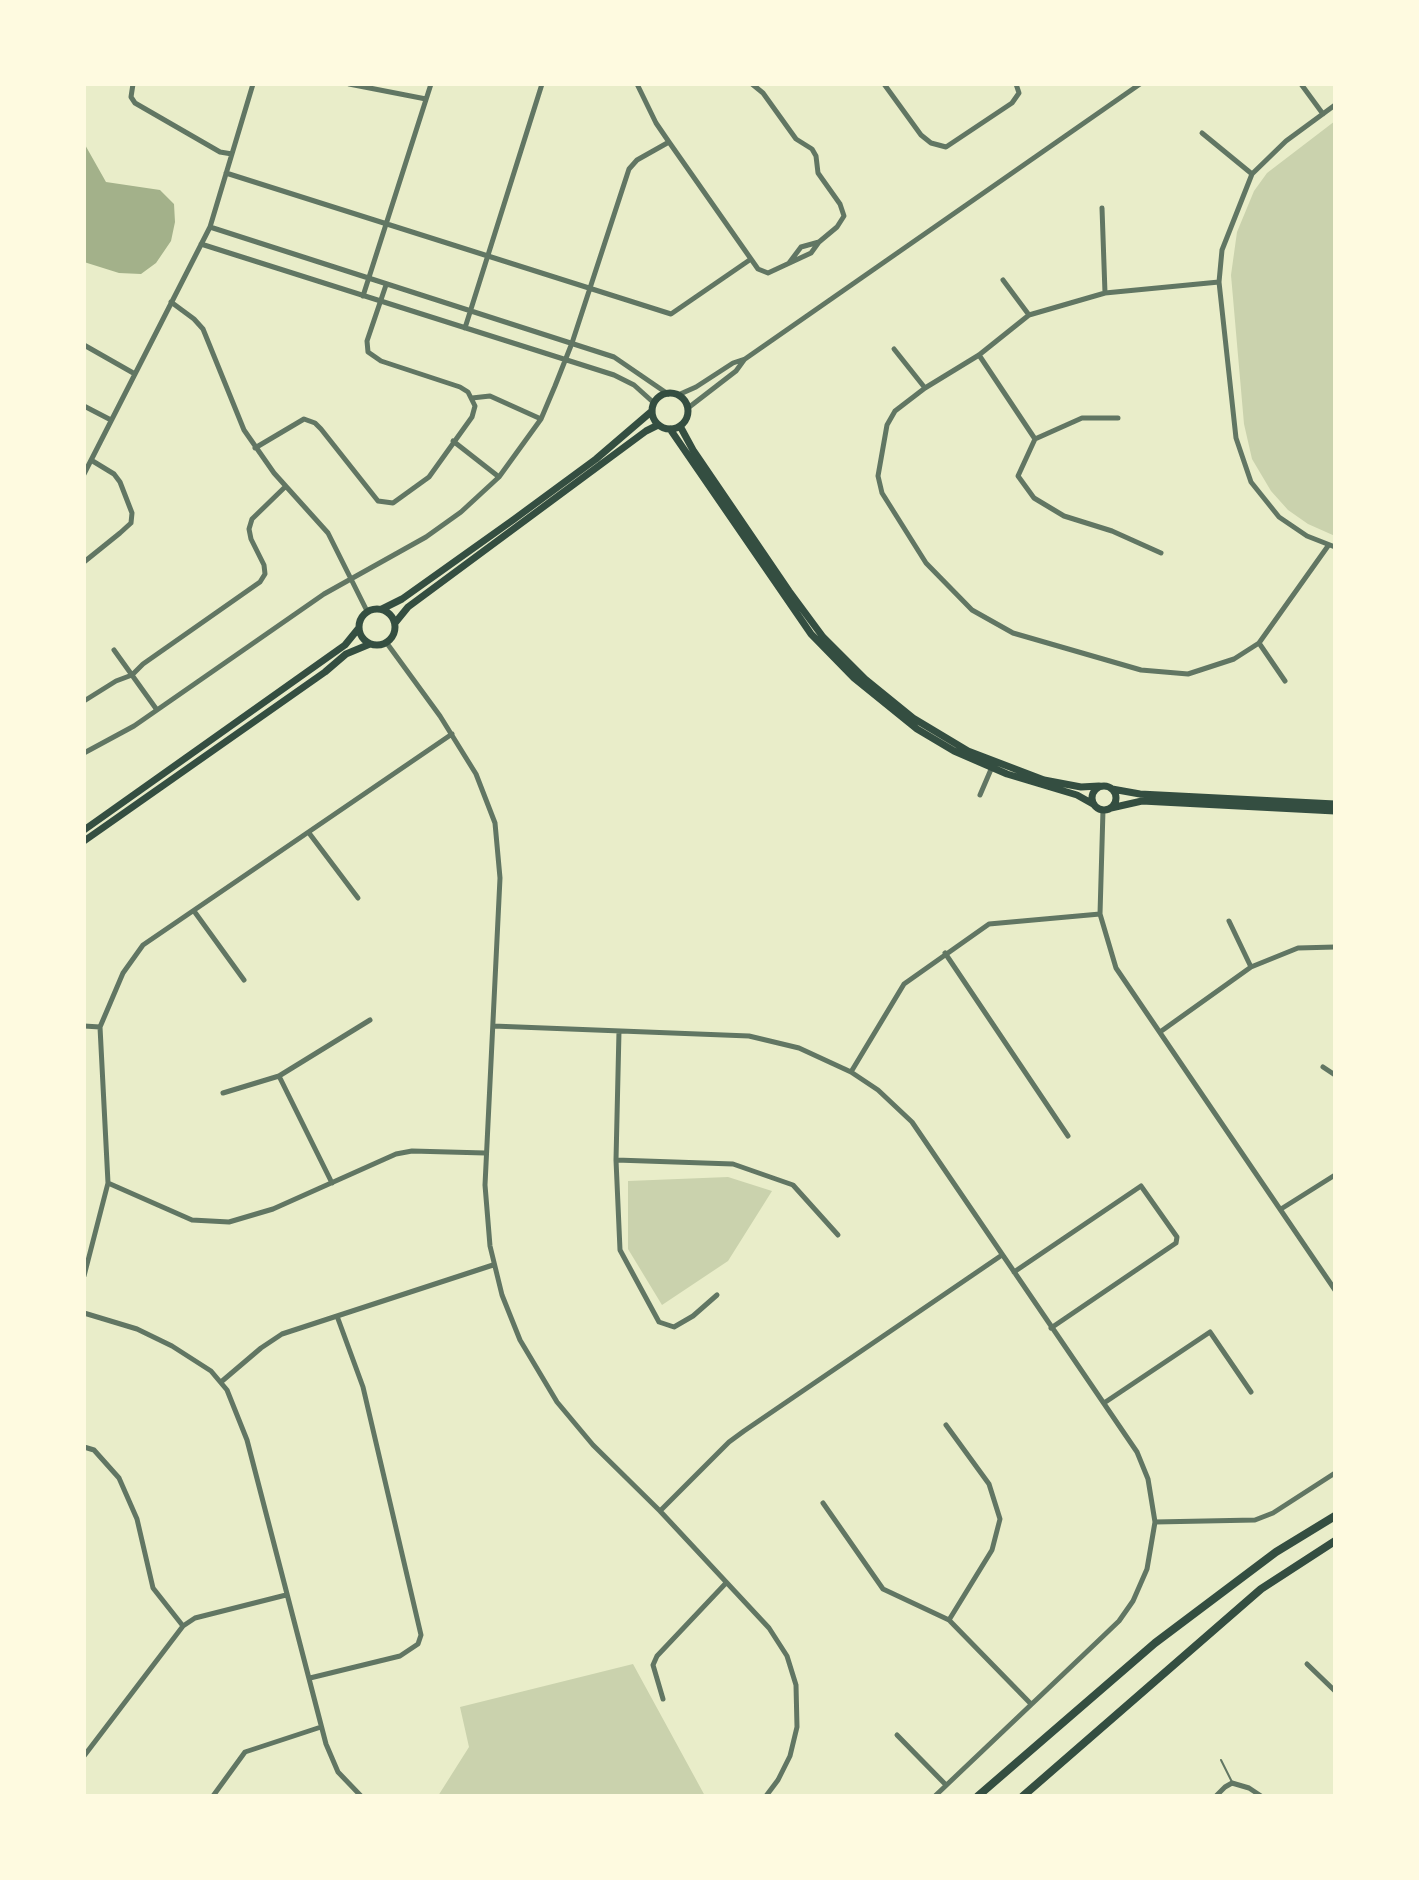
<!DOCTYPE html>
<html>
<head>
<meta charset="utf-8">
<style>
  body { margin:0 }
  #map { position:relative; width:1419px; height:1880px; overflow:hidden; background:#e9edc9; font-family:"Public Sans",sans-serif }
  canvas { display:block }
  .frame { position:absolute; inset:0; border:86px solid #fefae0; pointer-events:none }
</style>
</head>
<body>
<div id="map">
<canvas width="1419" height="1880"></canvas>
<div class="frame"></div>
</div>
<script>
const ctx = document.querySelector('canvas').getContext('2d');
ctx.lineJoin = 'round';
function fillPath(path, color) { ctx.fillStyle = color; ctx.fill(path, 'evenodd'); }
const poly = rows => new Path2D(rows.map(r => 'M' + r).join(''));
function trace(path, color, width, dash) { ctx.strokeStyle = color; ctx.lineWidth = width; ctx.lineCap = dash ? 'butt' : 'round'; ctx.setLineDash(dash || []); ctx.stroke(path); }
fillPath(poly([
  [1335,121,1335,536,1308,524,1288,510,1271,491,1252,459,1244,424,1231,275,1237,232,1254,191,1267,173],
  [728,1177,772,1191,728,1261,662,1305,628,1249,628,1181],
  [633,1664,705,1796,438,1796,469,1747,460,1707]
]), '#cad2ad');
fillPath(poly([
  [84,143,106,182,160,190,174,204,175,222,171,241,156,263,141,274,119,273,84,262]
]), '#a3b18a');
trace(poly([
  [1221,1760,1232,1782]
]), '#617663', 2);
trace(poly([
  [133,84,131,97,135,103,220,152,232,154],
  [349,84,426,99],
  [637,84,656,123,669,142,758,269,768,273,811,253,819,242,837,227,844,216,840,204,818,173,816,156,812,149,796,139,763,93,752,84],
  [884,84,921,135,931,143,946,147,1012,103,1019,93,1016,84],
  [1301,84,1323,114],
  [1335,105,1286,141,1252,174,1222,250,1219,282,1236,438,1251,482,1279,517,1307,536,1335,547],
  [1202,133,1252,174],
  [226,173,671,314,751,259],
  [1102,208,1105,293],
  [210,227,614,357,668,394],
  [201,244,614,375,634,385,654,403],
  [789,263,801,247,819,242],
  [1003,280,1029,315],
  [1219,282,1105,293,1029,315,979,355,925,388,895,411,887,425,878,476,882,493,926,563,972,610,1013,633,1141,670,1188,674,1234,659,1259,643,1328,546],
  [363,296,431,84],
  [171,302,194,319,203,329,244,430,274,473,328,533,367,611],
  [465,328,542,84],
  [84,345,135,374],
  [894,349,925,388],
  [979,355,1035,439,1082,418,1118,418],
  [678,395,696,387,733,363,745,359,1140,84],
  [472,398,490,396,541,419],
  [84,406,111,420],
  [688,408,736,371,744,360],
  [1035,439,1018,476,1034,498,1064,516,1112,531,1161,553],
  [453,441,499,477],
  [255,448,304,419,315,423,321,429,378,501,393,503,429,477,472,417,475,406,468,392,460,387,381,361,368,352,367,341,386,285],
  [84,474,210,227,253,84],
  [84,562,120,533,131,523,132,513,120,482,114,474,91,460],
  [386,642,440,716,476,774,495,823,500,878,485,1185,490,1246,502,1295,520,1340,557,1402,593,1445,660,1511,769,1628,787,1656,796,1685,797,1727,790,1756,778,1780,766,1796],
  [1259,643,1285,681],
  [114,650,157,710],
  [84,701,116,681,132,675,143,664,260,582,265,574,264,565,251,539,249,529,252,519,285,487],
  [84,753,134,726,324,594,426,537,461,512,499,477,541,419,555,386,572,343,629,169,637,160,669,142],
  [980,795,992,767],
  [1103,810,1100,914,1116,968,1335,1290],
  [309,833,358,898],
  [194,911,244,980],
  [1229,921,1251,967],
  [945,953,1068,1136],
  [84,1026,100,1027],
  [493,1026,749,1036,799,1048,851,1072,878,1090,912,1122,1137,1452,1148,1479,1155,1522,1147,1569,1133,1601,1119,1621,1096,1643,935,1796],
  [619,1031,616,1160,620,1250,659,1322,674,1327,693,1316,717,1295],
  [1160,1032,1251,967,1298,948,1335,947],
  [1323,1067,1335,1075],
  [851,1072,904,984,989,924,1100,914],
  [279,1076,332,1183],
  [223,1093,279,1076,370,1020],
  [616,1160,733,1164,793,1185,838,1235],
  [108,1183,192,1220,229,1222,273,1209,396,1154,412,1151,485,1153],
  [1281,1209,1335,1175],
  [1014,1272,1141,1186,1177,1237,1176,1243,1051,1328],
  [84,1276,108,1183,100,1027,123,973,143,945,452,734],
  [84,1313,137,1329,172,1346,211,1371,227,1390,247,1440,326,1744,338,1772,361,1796],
  [221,1382,261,1348,282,1334,493,1265],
  [1104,1403,1210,1332,1251,1392],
  [946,1425,989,1484,1000,1519,992,1550,949,1620],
  [84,1447,94,1450,119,1478,137,1519,153,1588,183,1626],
  [823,1503,883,1589,949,1620,1031,1704],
  [660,1511,729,1442,744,1431,1002,1255],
  [1155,1522,1255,1520,1273,1513,1335,1473],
  [1307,1664,1335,1691],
  [310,1678,400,1656,418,1644,421,1635,363,1387,337,1316],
  [663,1699,653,1665,657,1656,726,1583],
  [897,1735,946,1785],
  [84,1756,183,1626,195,1618,286,1595],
  [213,1796,245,1752,321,1727],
  [1216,1796,1225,1787,1232,1783,1249,1788,1261,1796]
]), '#617663', 5);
trace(poly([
  '652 411a18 18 0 1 1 36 0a18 18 0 1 1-36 0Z',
  [680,426,693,450,789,591,823,637,865,679,913,718,968,751,1044,780,1081,787,1099,786],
  [670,429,811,634,854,678,917,729,954,751,1007,774,1077,795,1093,804],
  '359 627a18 18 0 1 1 36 0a18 18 0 1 1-36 0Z',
  [382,609,402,599,513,520,596,459,652,411],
  [395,623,408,607,646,431,658,425],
  '1092 798a12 12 0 1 1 24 0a12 12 0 1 1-24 0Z',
  [1112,789,1140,794,1335,804],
  [1111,808,1142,801,1335,811],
  [84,830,345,645,358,629],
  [84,841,325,672,346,654,370,644]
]), '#344e41', 7);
trace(poly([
  [978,1796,1155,1643,1276,1552,1335,1516],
  [1023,1796,1261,1589,1335,1541]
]), '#344e41', 8);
</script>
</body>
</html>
